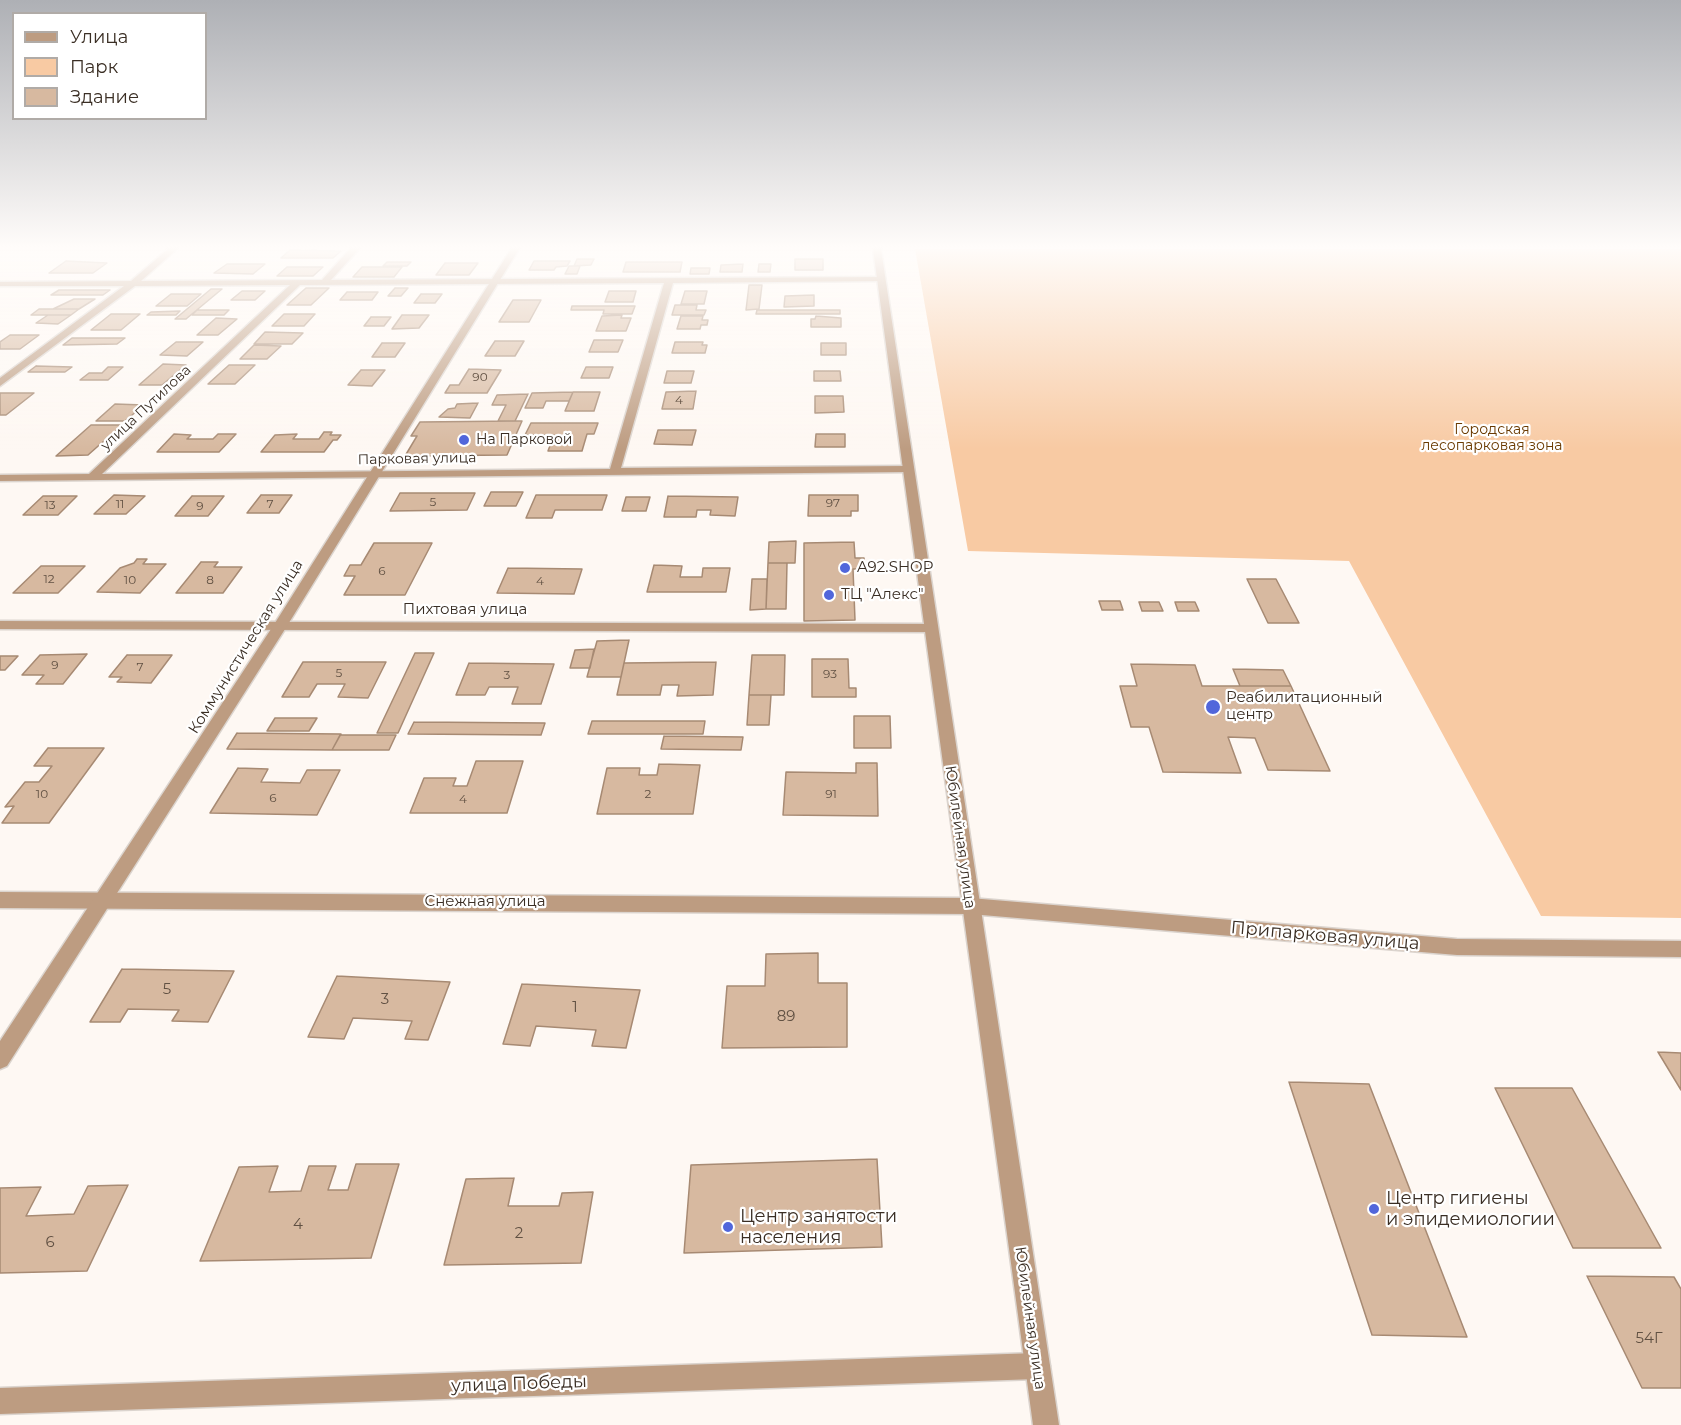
<!DOCTYPE html>
<html>
<head>
<meta charset="utf-8">
<style>
  body { margin:0 }
  #map { position:relative; width:1681px; height:1425px; overflow:hidden; background:#fef8f3; font-family:Montserrat,sans-serif }
  canvas { display:block }
  .legend { position:absolute; left:12px; top:12px; width:195px; height:108px; box-sizing:border-box; background:#fff; border:2px solid #b0aba7; margin:0; padding:8px 10px; list-style:none; font-size:18px; color:#3a2e24 }
  .legend li { display:flex; align-items:center; gap:12px; height:30px }
  .legend b { width:30px; border:2px solid #b0aba7 }
</style>
</head>
<body>
<div id="map">
<canvas width="1681" height="1425"></canvas>
<ul class="legend">
<li><b style="height:8px;background:#bd9c81"></b>Улица</li>
<li><b style="height:16px;background:#f8caa3"></b>Парк</li>
<li><b style="height:16px;background:#d7b9a0"></b>Здание</li>
</ul>
</div>
<script>
const ctx = document.querySelector('canvas').getContext('2d');
ctx.lineJoin = 'round';
function fillPath(path, color) { ctx.fillStyle = color; ctx.fill(path, 'evenodd'); }
const poly = rows => new Path2D(rows.map(r => 'M' + r).join(''));
function trace(path, color, width, dash) { ctx.strokeStyle = color; ctx.lineWidth = width; ctx.lineCap = dash ? 'butt' : 'round'; ctx.setLineDash(dash || []); ctx.stroke(path); }
function label(font, color, halo, rows, align = 'center') {
  ctx.font = font + ' Montserrat,sans-serif'; ctx.lineWidth = 4.5; ctx.setLineDash([]); ctx.textBaseline = 'middle'; ctx.strokeStyle = halo; ctx.fillStyle = color; for (const [text, x, y, turn = 0] of rows) {
    ctx.save(); ctx.translate(x, y); ctx.rotate((+turn || 0) * Math.PI / 180); ctx.textAlign = isNaN(turn) ? turn : align; if (halo) ctx.strokeText(text, 0, 0); ctx.fillText(text, 0, 0); ctx.restore();
  }
}
fillPath(poly([
  [915,249,1681,249,1681,918,1541,916,1349,561,968,551]
]), '#f8caa3');
const building = poly([
  [290,250,341,251,333,258,281,258,290,250],
  [577,259,594,259,591,265,574,266,577,259],
  [795,259,823,259,823,270,795,270,795,259],
  [66,261,107,263,93,273,49,273,66,261],
  [534,261,570,261,567,266,556,267,554,270,529,270,534,261],
  [387,262,411,262,407,266,383,266,387,262],
  [626,262,682,262,680,272,623,272,626,262],
  [445,263,478,263,469,275,436,275,445,263],
  [227,264,265,264,253,274,214,273,227,264],
  [743,264,742,272,720,272,721,265,743,264],
  [759,264,771,264,770,272,758,272,759,264],
  [569,266,580,266,577,274,565,274,569,266],
  [287,267,323,267,313,276,277,276,287,267],
  [362,267,402,267,394,277,353,277,362,267],
  [691,268,710,268,709,274,690,274,691,268],
  [749,285,762,285,759,309,746,310,749,285],
  [306,288,329,288,311,305,287,305,306,288],
  [395,288,408,288,401,296,388,296,395,288],
  [211,289,222,289,186,319,175,319,211,289],
  [59,290,110,290,103,295,51,295,59,290],
  [242,291,265,291,255,300,231,300,242,291],
  [609,291,636,291,633,302,605,302,609,291],
  [685,291,707,291,704,304,681,304,685,291],
  [347,292,378,292,372,300,340,300,347,292],
  [171,294,201,294,187,306,156,306,171,294],
  [421,294,442,294,435,303,414,303,421,294],
  [814,295,814,306,784,307,785,296,814,295],
  [74,299,95,299,79,309,53,309,74,299],
  [513,300,541,300,529,322,499,322,513,300],
  [675,305,697,305,696,310,706,310,704,315,672,315,675,305],
  [572,306,635,306,632,314,603,314,604,310,571,310,572,306],
  [39,309,79,309,71,315,31,315,39,309],
  [197,310,229,310,224,315,192,315,197,310],
  [757,310,840,310,840,314,756,314,757,310],
  [180,311,176,315,147,315,151,312,180,311],
  [111,314,140,314,121,330,91,330,111,314],
  [284,314,315,314,304,326,272,326,284,314],
  [48,315,71,315,58,324,36,323,48,315],
  [402,315,429,315,419,328,392,329,402,315],
  [622,315,621,318,631,318,626,331,596,331,602,316,622,315],
  [681,316,703,316,702,320,708,320,707,325,701,325,700,329,677,329,681,316],
  [816,316,841,318,841,327,811,327,811,319,815,319,816,316],
  [371,317,391,317,384,326,364,326,371,317],
  [216,318,237,319,218,335,197,335,216,318],
  [265,332,303,333,292,344,254,344,265,332],
  [10,335,39,335,20,349,0,349,0,342,10,335],
  [72,338,125,338,117,344,63,345,72,338],
  [594,340,623,340,618,352,589,352,594,340],
  [495,341,524,341,515,356,485,356,495,341],
  [176,342,203,342,187,356,160,355,176,342],
  [675,342,703,342,702,345,707,345,705,353,672,353,675,342],
  [382,343,405,343,395,357,372,357,382,343],
  [821,343,846,343,846,355,821,355,821,343],
  [254,345,281,346,267,359,240,359,254,345],
  [163,364,186,365,162,385,139,385,163,364],
  [229,365,255,365,235,384,208,384,229,365],
  [36,366,72,367,65,372,28,372,36,366],
  [108,367,123,367,108,380,80,380,89,373,102,373,108,367],
  [586,367,613,367,609,378,581,378,586,367],
  [469,369,501,370,487,393,445,393,450,385,459,385,469,369],
  [361,370,385,370,372,386,348,385,361,370],
  [667,371,694,371,691,383,664,383,667,371],
  [814,371,840,371,841,381,814,381,814,371],
  [696,391,693,409,662,409,666,392,696,391],
  [573,392,600,392,594,411,565,411,573,392],
  [573,392,569,401,546,401,543,408,525,408,532,393,573,392],
  [0,393,34,393,6,415,0,415,0,393],
  [528,394,515,421,498,421,506,405,492,405,497,395,528,394],
  [815,396,843,396,844,412,815,413,815,396],
  [478,403,470,418,439,417,448,409,455,408,457,404,478,403],
  [115,404,144,405,125,421,96,421,115,404],
  [515,421,522,421,507,455,405,456,417,436,411,436,420,422,515,421],
  [531,423,598,423,594,434,587,434,582,451,548,451,554,435,525,435,531,423],
  [91,425,122,425,88,455,56,456,91,425],
  [658,430,696,430,692,445,654,444,658,430],
  [324,432,332,432,330,435,341,435,337,440,333,440,324,452,261,452,275,435,297,434,293,439,319,439,324,432],
  [174,434,191,435,187,439,213,439,218,434,236,434,219,452,157,452,174,434],
  [816,434,845,434,845,447,815,447,816,434],
  [491,492,523,492,516,506,484,506,491,492],
  [400,493,475,493,467,510,390,511,400,493],
  [114,495,145,496,126,514,94,514,114,495],
  [261,495,292,495,279,513,247,513,261,495],
  [536,495,607,495,602,510,555,510,552,518,526,518,536,495],
  [809,495,858,495,858,511,851,511,851,516,808,516,809,495],
  [43,496,77,496,58,515,23,515,43,496],
  [192,496,224,496,208,516,175,516,192,496],
  [668,496,738,497,735,516,710,515,711,510,697,510,696,517,664,517,668,496],
  [626,497,650,497,646,511,622,511,626,497],
  [796,541,795,563,768,563,769,542,796,541],
  [854,542,855,558,864,558,865,569,853,569,855,620,804,621,804,543,854,542],
  [374,543,432,543,405,595,344,595,355,576,344,576,350,565,361,565,374,543],
  [137,559,147,559,143,564,166,564,140,593,97,592,120,568,134,563,137,559],
  [201,562,218,562,214,567,242,567,223,593,176,593,201,562],
  [768,563,787,563,786,609,766,609,768,563],
  [654,565,682,566,680,577,702,577,703,568,730,568,726,592,647,592,654,565],
  [41,566,85,566,58,593,13,593,41,566],
  [508,568,582,569,574,594,497,593,508,568],
  [752,579,767,579,766,609,750,610,752,579],
  [1247,579,1276,579,1299,623,1268,623,1247,579],
  [1099,601,1120,601,1123,610,1102,610,1099,601],
  [1139,602,1159,602,1163,611,1142,611,1139,602],
  [1175,602,1195,602,1199,611,1178,611,1175,602],
  [629,640,621,677,587,677,597,641,629,640],
  [594,649,590,668,570,668,575,650,594,649],
  [415,653,434,653,398,733,377,733,415,653],
  [87,654,63,684,36,684,44,675,22,675,40,655,87,654],
  [127,655,172,655,151,683,117,682,122,677,109,677,127,655],
  [752,655,785,655,784,695,749,695,752,655],
  [0,656,18,656,5,670,0,670,0,656],
  [812,659,848,659,849,688,856,688,856,697,812,697,812,659],
  [303,662,386,662,368,698,338,697,345,684,317,684,309,697,282,697,303,662],
  [716,662,713,695,677,696,679,685,662,685,660,695,617,695,624,663,716,662],
  [469,663,554,664,541,704,512,704,518,687,489,687,485,695,456,695,469,663],
  [1131,664,1195,665,1202,686,1291,686,1330,771,1268,770,1255,738,1228,737,1241,773,1163,772,1149,727,1131,727,1120,686,1137,686,1131,664],
  [1233,669,1283,670,1291,686,1240,686,1233,669],
  [749,695,771,695,769,725,747,725,749,695],
  [854,716,890,716,891,748,854,748,854,716],
  [275,718,317,718,309,731,267,731,275,718],
  [592,721,705,721,703,734,588,734,592,721],
  [414,722,545,723,541,735,408,734,414,722],
  [237,733,341,734,332,750,227,749,237,733],
  [340,735,396,735,389,750,332,750,340,735],
  [664,736,743,737,741,750,661,749,664,736],
  [48,748,104,748,49,823,2,823,14,806,5,807,25,782,39,782,52,766,34,766,48,748],
  [476,761,523,761,507,813,410,813,424,778,456,778,453,786,467,786,476,761],
  [856,763,877,763,878,816,783,815,786,772,856,773,856,763],
  [659,764,700,765,693,814,597,814,607,768,640,768,639,775,657,775,659,764],
  [238,768,268,769,261,782,300,783,307,770,340,770,317,815,210,813,238,768],
  [818,953,818,983,847,983,847,1047,722,1048,727,986,765,986,766,954,818,953],
  [122,969,234,971,208,1022,172,1021,179,1010,128,1009,120,1022,90,1022,122,969],
  [337,976,450,982,428,1040,405,1039,412,1021,353,1018,344,1039,308,1037,337,976],
  [522,984,640,990,626,1048,592,1046,596,1030,536,1026,530,1046,503,1044,522,984],
  [1658,1052,1681,1053,1681,1090,1658,1052],
  [1289,1082,1369,1084,1467,1337,1372,1335,1289,1082],
  [1495,1088,1572,1088,1661,1248,1573,1248,1495,1088],
  [877,1159,882,1247,684,1253,691,1165,877,1159],
  [356,1164,399,1164,371,1258,200,1261,239,1167,278,1166,269,1192,301,1191,309,1166,336,1166,328,1190,348,1190,356,1164],
  [514,1178,508,1206,559,1206,562,1193,593,1192,581,1263,444,1265,466,1179,514,1178],
  [128,1185,87,1271,0,1273,0,1188,41,1187,26,1216,74,1214,88,1186,128,1185],
  [1587,1276,1674,1277,1681,1289,1681,1388,1642,1388,1587,1276]
]);
fillPath(building, '#d7b9a0');
trace(building, '#a78a73', 1.5);
const minor = poly([
  [168,249,177,249,141,281,322,280,350,249,359,249,331,280,884,277,885,279,881,281,673,283,621,468,907,466,913,469,907,472,0,481,0,475,89,474,290,285,135,286,0,386,0,378,124,286,0,286,0,282,131,281,168,249],
  [664,283,610,469,102,474,300,285,664,283],
  [0,621,930,624,937,628,930,632,0,629,0,621],
  [0,892,970,898,1457,939,1681,941,1681,957,1457,955,970,914,0,908,0,892],
  [1037,1353,1046,1357,1050,1366,1046,1375,1037,1379,0,1414,0,1388,1037,1353]
]);
const tertiary = poly([
  [511,249,519,249,287,626,7,1066,0,1069,0,1041,275,623,511,249],
  [873,249,881,249,1059,1425,1033,1425,873,249]
]);
trace(minor, '#dbd4ce', 3);
trace(tertiary, '#dbd4ce', 3);
fillPath(minor, '#bd9c81');
fillPath(tertiary, '#bd9c81');
const sky = ctx.createLinearGradient(0, 0, 0, 449);
sky.addColorStop(0, '#aeb0b5');
sky.addColorStop(0.55, '#fffcfa');
sky.addColorStop(1, '#fffcfa00');
ctx.fillStyle = sky;
ctx.fillRect(0, 0, 1681, 449);
for (const [x, y, r, color] of [
  [464,440,6,"#5166db"],
  [845,568,6,"#5166db"],
  [829,595,6,"#5166db"],
  [1213,707,8,"#5166db"],
  [1374,1209,6,"#5166db"],
  [728,1227,6,"#5166db"]
]) { const dot = new Path2D(); dot.arc(x, y, r, 0, 2 * Math.PI); ctx.fillStyle = color; ctx.fill(dot); trace(dot, '#fff', 2); }
label('12px', '#615143', null, [
  ["90",480,377],
  ["4",679,400],
  ["5",433,502],
  ["97",833,503],
  ["11",120,504],
  ["7",270,504],
  ["13",50,505],
  ["9",200,506],
  ["6",382,571],
  ["12",49,579],
  ["10",130,580],
  ["8",210,580],
  ["4",540,581],
  ["9",55,665],
  ["7",140,667],
  ["5",339,673],
  ["93",830,674],
  ["3",507,675],
  ["10",42,794],
  ["2",648,794],
  ["91",831,794],
  ["6",273,798],
  ["4",463,799]
]);
label('14px', '#3a2e24', '#fff', [
  ["улица Путилова",146,408,-43],
  ["Парковая улица",417,459,-1]
]);
label('14px', '#6a3a01', '#fff', [
  ["Городская",1492,430],
  ["лесопарковая зона",1492,446]
]);
label('14px', '#3a2e24', '#fff', [
  ["На Парковой",476,440]
], 'left');
label('15px', '#3a2e24', '#fff', [
  ["A92.SHOP",857,568],
  ["ТЦ \"Алекс\"",841,595],
  ["Реабилитационный",1226,698],
  ["центр",1226,715]
], 'left');
label('15px', '#3a2e24', '#fff', [
  ["Пихтовая улица",465,610],
  ["Коммунистическая улица",246,647,-58],
  ["Юбилейная улица",960,837,82],
  ["Снежная улица",485,902],
  ["Юбилейная улица",1030,1318,82]
]);
label('15px', '#615143', null, [
  ["5",167,990],
  ["3",385,1000],
  ["1",575,1008],
  ["89",786,1017],
  ["4",298,1225],
  ["2",519,1234],
  ["6",50,1243],
  ["54Г",1649,1339]
]);
label('18px', '#3a2e24', '#fff', [
  ["Припарковая улица",1325,936,5],
  ["улица Победы",519,1384,-2]
]);
label('18px', '#3a2e24', '#fff', [
  ["Центр гигиены",1386,1199],
  ["и эпидемиологии",1386,1220],
  ["Центр занятости",740,1217],
  ["населения",740,1238]
], 'left');
</script>
</body>
</html>
